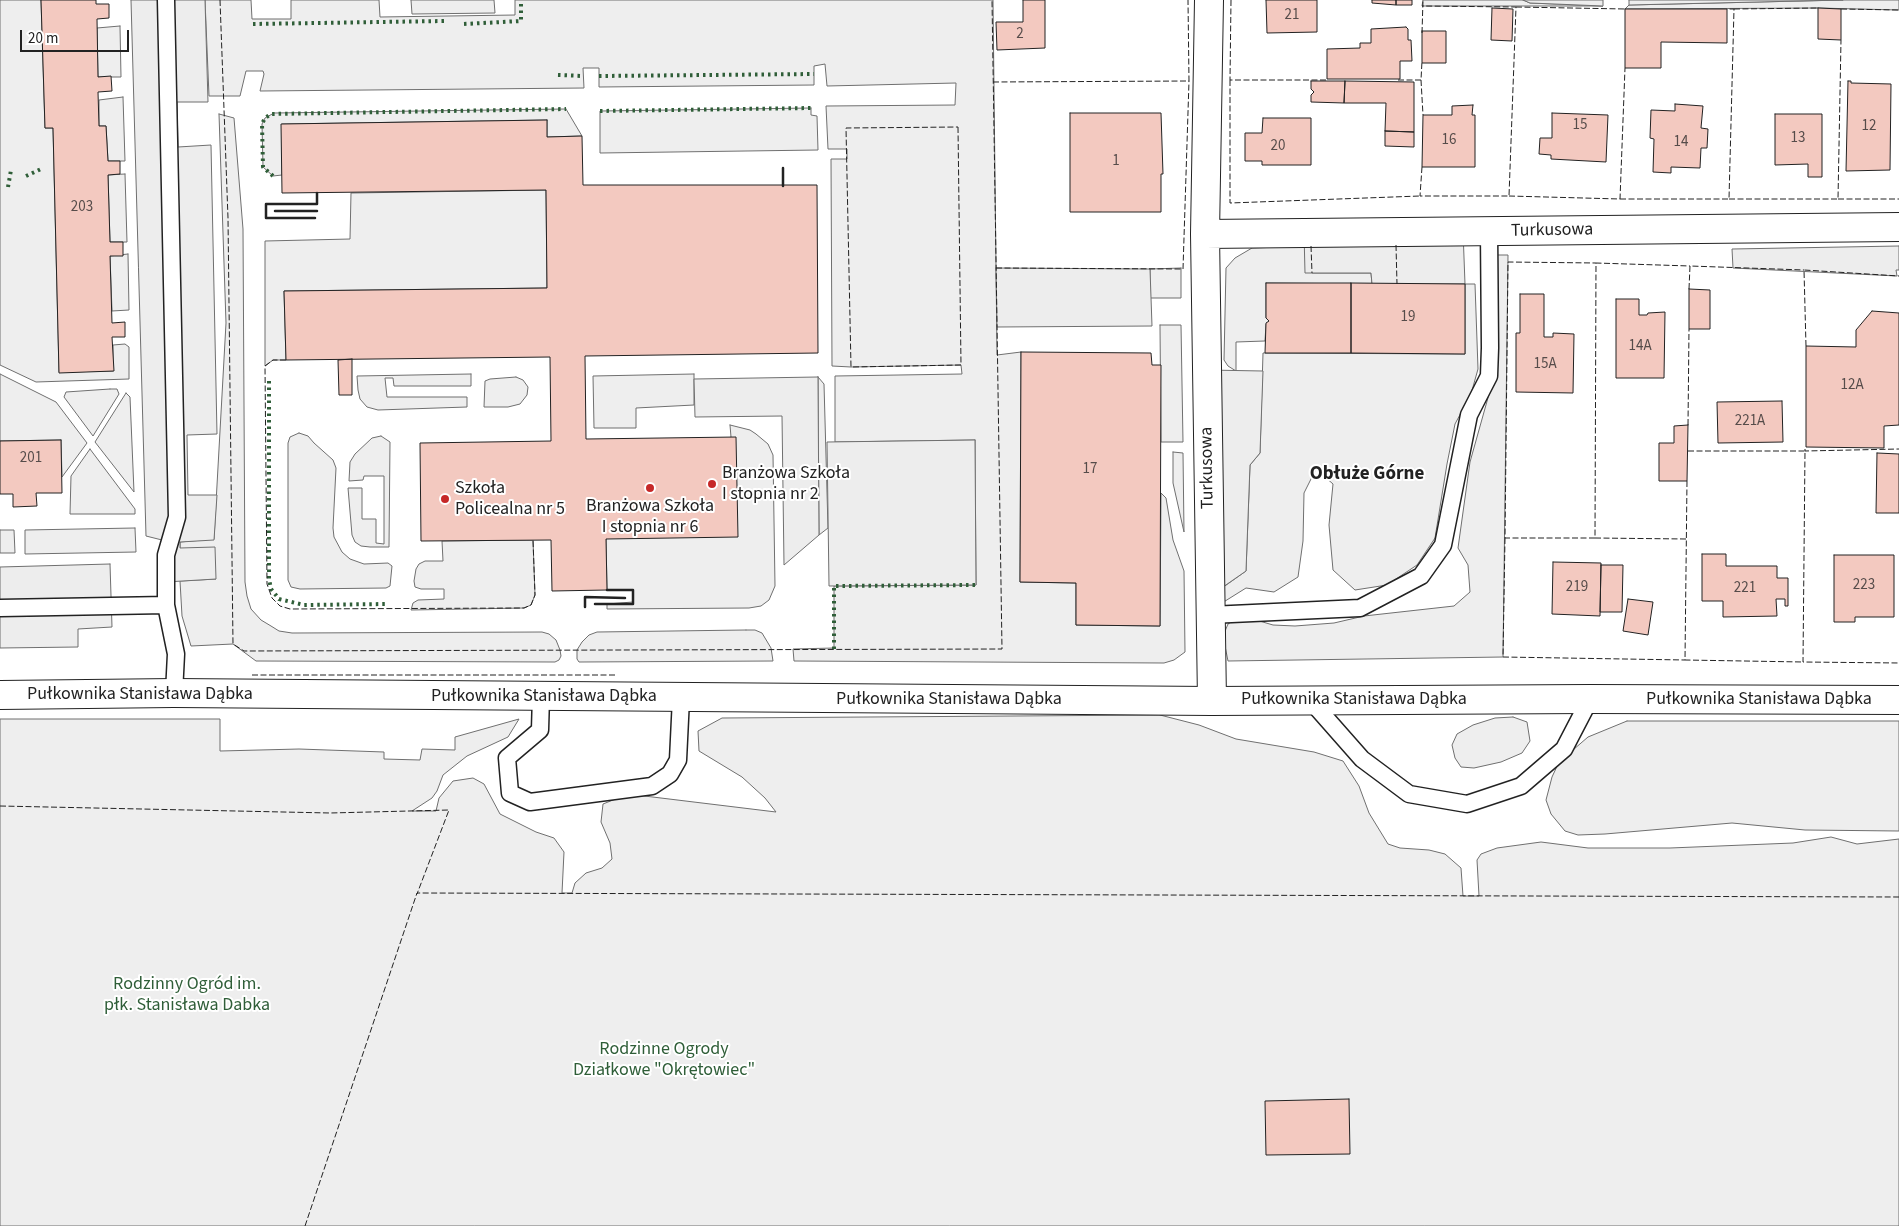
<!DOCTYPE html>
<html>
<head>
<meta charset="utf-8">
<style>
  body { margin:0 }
  #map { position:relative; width:1899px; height:1226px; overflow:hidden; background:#fff; font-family:"Source Sans 3",sans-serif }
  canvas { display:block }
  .scale { position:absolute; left:20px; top:30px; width:109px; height:22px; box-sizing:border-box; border:2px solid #222; border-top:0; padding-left:6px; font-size:15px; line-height:18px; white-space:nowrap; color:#222; -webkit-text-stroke:4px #fff; paint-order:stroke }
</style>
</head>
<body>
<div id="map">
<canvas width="1899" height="1226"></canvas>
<div class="scale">20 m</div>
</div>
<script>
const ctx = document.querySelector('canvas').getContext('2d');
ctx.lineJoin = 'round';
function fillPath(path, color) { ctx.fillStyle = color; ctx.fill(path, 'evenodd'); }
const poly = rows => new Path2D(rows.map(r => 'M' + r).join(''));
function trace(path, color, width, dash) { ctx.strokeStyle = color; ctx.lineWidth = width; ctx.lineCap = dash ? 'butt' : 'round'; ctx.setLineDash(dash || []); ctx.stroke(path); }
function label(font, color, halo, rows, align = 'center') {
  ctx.font = font + ' "Source Sans 3",sans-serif'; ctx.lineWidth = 4; ctx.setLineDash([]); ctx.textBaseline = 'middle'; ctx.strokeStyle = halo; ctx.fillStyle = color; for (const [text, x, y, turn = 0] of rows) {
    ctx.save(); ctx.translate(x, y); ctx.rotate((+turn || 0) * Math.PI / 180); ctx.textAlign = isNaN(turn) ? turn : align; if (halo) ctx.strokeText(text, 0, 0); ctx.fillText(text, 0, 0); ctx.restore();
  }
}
const green = poly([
  [0,0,41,0,45,128,53,128,59,372,113,371,113,345,125,344,129,347,129,379,36,382,0,365,0,0],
  [205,0,251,0,252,19,291,19,291,0,379,0,380,17,515,15,515,0,993,0,997,355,1021,352,1020,582,1076,583,1076,625,1160,626,1161,493,1166,498,1173,540,1184,571,1185,652,1174,660,1164,663,794,661,793,649,834,648,834,586,976,585,975,440,835,442,835,376,962,374,961,365,851,367,832,366,831,159,847,159,847,149,828,149,826,106,955,105,956,83,827,86,825,64,814,66,814,85,599,87,599,68,583,68,584,88,260,91,264,74,263,71,246,71,240,96,209,96,205,0],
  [411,0,494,0,495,13,412,14,411,0],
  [1423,0,1523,0,1530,3,1603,6,1422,6,1423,0],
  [1843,0,1899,0,1899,10,1818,8,1625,9,1629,5,1843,0],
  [120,26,121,77,98,77,97,28,120,26],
  [123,97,125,161,108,161,106,126,99,126,99,100,123,97],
  [811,108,811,115,817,116,818,150,600,153,600,111,811,108],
  [566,109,582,136,547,137,547,120,282,124,282,175,273,176,263,167,262,124,265,118,274,113,566,109],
  [219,114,234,118,243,229,245,582,247,596,251,609,261,620,271,626,279,631,292,633,542,632,549,634,556,640,560,650,561,656,559,660,555,662,256,661,233,644,191,646,182,616,180,581,216,579,180,549,180,542,214,539,226,323,219,114],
  [125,174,127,242,110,242,108,175,125,174],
  [546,190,547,288,284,291,286,360,273,360,265,366,265,241,350,239,351,193,546,190],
  [1311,246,1312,273,1371,273,1372,284,1266,283,1266,318,1269,321,1266,324,1265,341,1236,342,1236,371,1228,366,1224,360,1226,268,1235,258,1252,248,1311,246],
  [128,254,129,310,112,311,110,256,128,254],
  [1497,255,1508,255,1503,657,1228,661,1223,636,1228,624,1236,619,1256,620,1273,625,1295,626,1334,623,1364,616,1454,606,1470,592,1468,565,1458,548,1470,462,1491,387,1497,255],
  [1181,268,1181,298,1150,298,1150,269,1181,268],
  [1465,284,1475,284,1478,369,1471,394,1455,424,1447,464,1435,538,1417,565,1387,585,1355,590,1333,570,1329,525,1333,484,1316,469,1304,493,1303,541,1298,577,1274,592,1246,588,1222,603,1222,588,1246,571,1250,465,1260,453,1263,353,1465,354,1465,284],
  [1160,325,1181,325,1183,442,1161,442,1160,325],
  [0,374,56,402,87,443,62,477,61,440,0,441,0,374],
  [471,374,471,386,394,386,393,378,385,378,387,397,467,397,467,407,378,410,367,407,360,399,358,390,357,376,471,374],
  [694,374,694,405,636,408,636,428,594,428,593,376,694,374],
  [516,377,523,380,528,387,527,395,520,404,508,407,484,407,485,381,490,379,516,377],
  [818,377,824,384,828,528,819,535,818,377],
  [110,389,117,389,119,394,93,436,64,397,66,392,110,389],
  [126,393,130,397,134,492,95,442,126,393],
  [730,425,750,430,756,434,768,444,773,455,775,586,769,600,761,606,749,608,607,609,607,604,633,602,633,590,607,590,606,539,731,437,730,425],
  [299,433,308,436,314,443,333,460,336,468,333,528,334,537,342,552,350,559,364,564,388,563,392,566,390,586,386,588,300,589,291,587,288,580,288,443,290,437,299,433],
  [381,436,390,442,389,547,370,547,361,546,355,542,352,535,348,488,362,488,362,519,376,519,376,543,384,544,384,476,364,476,363,480,349,481,350,462,355,454,372,438,381,436],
  [90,449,135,509,135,514,70,514,71,476,90,449],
  [1173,452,1183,453,1184,532,1173,483,1173,452],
  [135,528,136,552,25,554,25,530,135,528],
  [0,530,14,530,15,553,0,553,0,530],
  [533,540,535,595,531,605,524,608,411,610,413,603,418,600,444,599,444,589,421,589,415,587,414,581,416,569,419,564,425,561,443,561,442,541,533,540],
  [746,630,755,630,762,633,771,648,773,661,579,662,577,659,577,650,582,642,589,635,597,632,746,630],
  [1160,715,1199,725,1236,739,1314,752,1343,761,1359,786,1369,813,1388,844,1400,848,1429,850,1445,854,1461,868,1463,896,1479,896,1477,860,1481,854,1497,848,1541,842,1588,848,1670,848,1793,843,1831,837,1857,844,1899,839,1899,1226,0,1226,0,719,220,719,220,751,299,749,384,752,384,759,420,760,422,749,455,750,455,737,519,719,508,737,467,756,443,775,437,791,432,798,412,811,436,811,439,798,453,781,473,778,484,784,500,814,536,832,554,838,564,852,562,893,572,893,575,883,586,873,602,868,612,859,610,843,601,822,603,804,628,794,776,812,765,798,742,777,699,751,698,731,722,718,1160,715],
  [1513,717,1527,722,1530,741,1522,753,1501,762,1474,768,1461,767,1455,758,1452,745,1457,734,1473,725,1495,718,1513,717],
  [1627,721,1899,721,1899,831,1805,830,1732,823,1605,834,1578,835,1565,831,1551,814,1546,800,1552,777,1559,762,1588,737,1627,721]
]);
fillPath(green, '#eee');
trace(green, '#6f6f6f', 1);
const parking = poly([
  [131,0,205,0,208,102,177,102,178,147,211,145,217,434,187,435,188,495,217,495,214,540,180,542,180,548,215,547,216,579,166,582,170,542,146,536,131,0],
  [1523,0,1603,0,1603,6,1530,3,1523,0],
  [1629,0,1843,0,1629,5,1629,0],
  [1463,231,1465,284,1372,284,1371,273,1305,273,1304,233,1463,231],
  [1899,246,1899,270,1896,270,1897,276,1733,268,1732,249,1899,246],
  [996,268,1150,269,1152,326,997,327,996,268],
  [1207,370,1263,371,1260,453,1250,465,1246,571,1210,596,1207,370],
  [818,377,819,535,784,565,782,416,695,417,694,379,818,377],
  [975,440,976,585,829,586,827,442,975,440],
  [110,564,112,627,78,629,78,647,0,648,0,567,110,564]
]);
fillPath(parking, '#ededed');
trace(parking, '#6f6f6f', 1);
const building = poly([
  [41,0,96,0,96,4,109,4,109,18,97,19,98,77,111,76,112,91,98,92,99,126,106,126,108,161,120,161,120,174,108,175,110,242,123,242,123,256,110,256,112,323,125,322,125,337,112,337,114,371,59,373,53,128,45,128,41,0],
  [1023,0,1045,0,1045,48,997,50,996,22,1023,22,1023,0],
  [1266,0,1317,0,1317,32,1267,33,1266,0],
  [1372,0,1396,0,1396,5,1372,3,1372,0],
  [1396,0,1412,0,1412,5,1396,5,1396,0],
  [1492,8,1513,9,1512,41,1491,40,1492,8],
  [1818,8,1841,9,1841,40,1818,39,1818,8],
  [1625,9,1727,9,1727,43,1661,42,1661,68,1625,68,1625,9],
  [1406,27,1408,29,1408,40,1411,40,1412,61,1400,61,1400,79,1327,79,1327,49,1360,48,1360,43,1371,43,1371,29,1406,27],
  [1422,31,1446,31,1446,63,1422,63,1422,31],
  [1311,81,1345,81,1344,103,1311,102,1311,95,1314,92,1311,89,1311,81],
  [1345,81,1414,82,1414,132,1385,131,1386,103,1344,103,1345,81],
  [1848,81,1851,81,1851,83,1891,84,1890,170,1846,171,1848,81],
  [1675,104,1703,106,1701,128,1708,129,1707,148,1701,148,1700,168,1671,167,1671,173,1653,172,1654,139,1650,138,1651,110,1675,111,1675,104],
  [1473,105,1472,115,1475,115,1475,167,1422,167,1423,115,1452,115,1452,106,1473,105],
  [1070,113,1161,113,1163,174,1161,174,1161,212,1070,212,1070,113],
  [1552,113,1608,115,1606,162,1551,159,1551,155,1539,154,1540,138,1552,138,1552,113],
  [1775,114,1822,114,1822,177,1808,177,1808,164,1775,165,1775,114],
  [1263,118,1311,118,1311,165,1262,165,1262,161,1245,161,1245,133,1262,133,1263,118],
  [547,120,547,137,582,136,583,185,817,185,818,353,585,356,586,439,736,437,738,537,606,539,607,590,552,591,551,540,421,541,420,443,551,441,550,357,286,360,284,291,547,288,546,190,282,193,281,124,547,120],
  [1385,131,1414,132,1414,147,1385,146,1385,131],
  [1266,283,1351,283,1351,353,1265,353,1266,323,1269,321,1266,318,1266,283],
  [1351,283,1465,284,1465,354,1351,353,1351,283],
  [1689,289,1710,290,1710,329,1689,329,1689,289],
  [1520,294,1544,294,1544,337,1553,337,1553,333,1574,334,1573,393,1516,392,1516,333,1520,333,1520,294],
  [1616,299,1639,299,1639,315,1647,315,1648,313,1665,312,1664,378,1616,378,1616,299],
  [1872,311,1899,313,1899,425,1884,426,1884,448,1806,447,1806,346,1856,347,1856,330,1872,311],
  [1021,352,1151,353,1152,365,1161,365,1160,626,1076,625,1076,583,1020,582,1021,352],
  [352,359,352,395,339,395,338,360,352,359],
  [1782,401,1783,442,1718,443,1717,402,1782,401],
  [1688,425,1687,481,1659,481,1659,443,1674,443,1674,426,1688,425],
  [61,440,62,493,36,493,37,506,13,507,13,494,0,494,0,441,61,440],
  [1877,453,1899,454,1899,513,1876,513,1877,453],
  [1702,554,1726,554,1726,566,1777,566,1777,578,1788,578,1788,606,1785,606,1785,599,1776,599,1777,616,1723,617,1723,601,1702,601,1702,554],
  [1834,555,1894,555,1894,617,1855,617,1855,622,1834,622,1834,555],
  [1553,562,1601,563,1600,616,1552,614,1553,562],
  [1601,565,1623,565,1622,612,1600,612,1601,565],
  [1628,599,1653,602,1648,635,1623,631,1628,599],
  [1349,1099,1350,1154,1266,1155,1265,1101,1349,1099]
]);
fillPath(building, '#f3c9c0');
trace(building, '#222', 1);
const service = poly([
  [166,0,177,517,166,555,166,605,176,654,174,693],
  [0,608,166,605],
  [1210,615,1360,608,1421,576,1443,545,1469,415,1489,376,1490,348,1489,231],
  [541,696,540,730,507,758,510,793,530,802,652,786,670,774,678,760,681,698],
  [1310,700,1362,759,1409,794,1467,804,1521,786,1564,749,1590,699]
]);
const minor = poly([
  [1209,0,1205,234,1212,701],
  [1205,234,1899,227]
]);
const tertiary = poly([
  [0,695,174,693,1212,701,1590,699,1899,700]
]);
trace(service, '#222', 19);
trace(minor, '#222', 30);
trace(tertiary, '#222', 30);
trace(service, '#fff', 16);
trace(minor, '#fff', 28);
trace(tertiary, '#fff', 28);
trace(poly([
  [253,24,444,21],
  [464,24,521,21,521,0],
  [558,75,583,76],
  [599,76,814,74],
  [600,111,811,108],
  [26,176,41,169],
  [273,176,263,167,262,124,265,118,271,114,566,109],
  [8,187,11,170],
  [269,381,269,579,271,589,279,599,304,605,387,604],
  [834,649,834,586,976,585]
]), '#2f5e38', 4, [2.5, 4]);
trace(poly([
  [220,0,228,218,233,644,244,651,1002,649,992,0],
  [1231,0,1230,80,1326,80],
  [1516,7,1625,9],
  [1734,9,1818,8],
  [1841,9,1899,10],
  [1422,33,1423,0],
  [1230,80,1230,203,1420,196],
  [1398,80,1421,80,1422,61],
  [1421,80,1423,115],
  [993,82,1189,81,1188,0],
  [958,127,961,365,851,367,846,128,958,127],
  [1422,167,1420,196,1509,196,1516,7,1422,6],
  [1509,196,1620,199,1625,68],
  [1620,199,1729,199,1734,9,1727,9],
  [1729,199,1838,199,1841,40],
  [1838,199,1899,199],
  [1396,245,1397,284],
  [1311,246,1312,273],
  [996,268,1183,269,1189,81],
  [1689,289,1690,266,1804,270],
  [1806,346,1804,270,1899,276],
  [286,360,273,360,265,366,267,584,272,598,280,606,290,609,524,608,531,605,535,595,533,540],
  [1688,425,1689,329],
  [1805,449,1805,451,1899,449],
  [1688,451,1805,451,1803,662,1899,663],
  [1687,481,1685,660,1803,662],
  [1505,538,1503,657,1685,660],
  [1595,538,1505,538,1508,262,1596,263],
  [1686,539,1595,538,1596,263,1690,266],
  [252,675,615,675],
  [0,806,330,813,449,810,417,894],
  [305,1226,417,893,1899,897]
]), '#222', 1, [6, 2.5]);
trace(poly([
  [783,168,783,186],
  [275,211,317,211],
  [315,218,266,218,266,204,317,204,317,193],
  [595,604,633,604,633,590,607,590],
  [585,607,585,597,625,598]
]), '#222', 2.5);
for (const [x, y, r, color] of [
  [712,484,5,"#c62828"],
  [650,488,5,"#c62828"],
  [445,499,5,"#c62828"]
]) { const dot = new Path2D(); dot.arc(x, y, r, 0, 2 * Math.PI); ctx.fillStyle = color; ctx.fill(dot); trace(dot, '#fff', 2); }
label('15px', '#564c4a', null, [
  ["21",1292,16],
  ["2",1020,35],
  ["15",1580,126],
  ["12",1869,127],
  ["13",1798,139],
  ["16",1449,141],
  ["14",1681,143],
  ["20",1278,147],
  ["1",1116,162],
  ["203",82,208],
  ["19",1408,318],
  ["14A",1640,347],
  ["15A",1545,365],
  ["12A",1852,386],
  ["221A",1750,422],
  ["201",31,459],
  ["17",1090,470],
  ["223",1864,586],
  ["219",1577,588],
  ["221",1745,589]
]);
label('18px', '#222', '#fff', [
  ["Turkusowa",1552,231,-1],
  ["Turkusowa",1208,468,-91],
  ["Pułkownika Stanisława Dąbka",140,695],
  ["Pułkownika Stanisława Dąbka",544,697],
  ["Pułkownika Stanisława Dąbka",949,700],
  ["Pułkownika Stanisława Dąbka",1354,700],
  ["Pułkownika Stanisława Dąbka",1759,700]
]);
label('18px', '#222', '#fff', [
  ["Branżowa Szkoła",722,474],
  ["I stopnia nr 2",722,495],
  ["Szkoła",455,489],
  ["Policealna nr 5",455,510],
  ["Branżowa Szkoła",650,507,"center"],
  ["I stopnia nr 6",650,528,"center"]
], 'left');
label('18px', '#2f5e38', '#fff', [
  ["Rodzinny Ogród im.",187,985],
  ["płk. Stanisława Dabka",187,1006],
  ["Rodzinne Ogrody",664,1050],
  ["Działkowe \"Okrętowiec\"",664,1071]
]);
label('bold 19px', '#222', '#fff', [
  ["Obłuże Górne",1367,475]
]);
</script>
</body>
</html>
